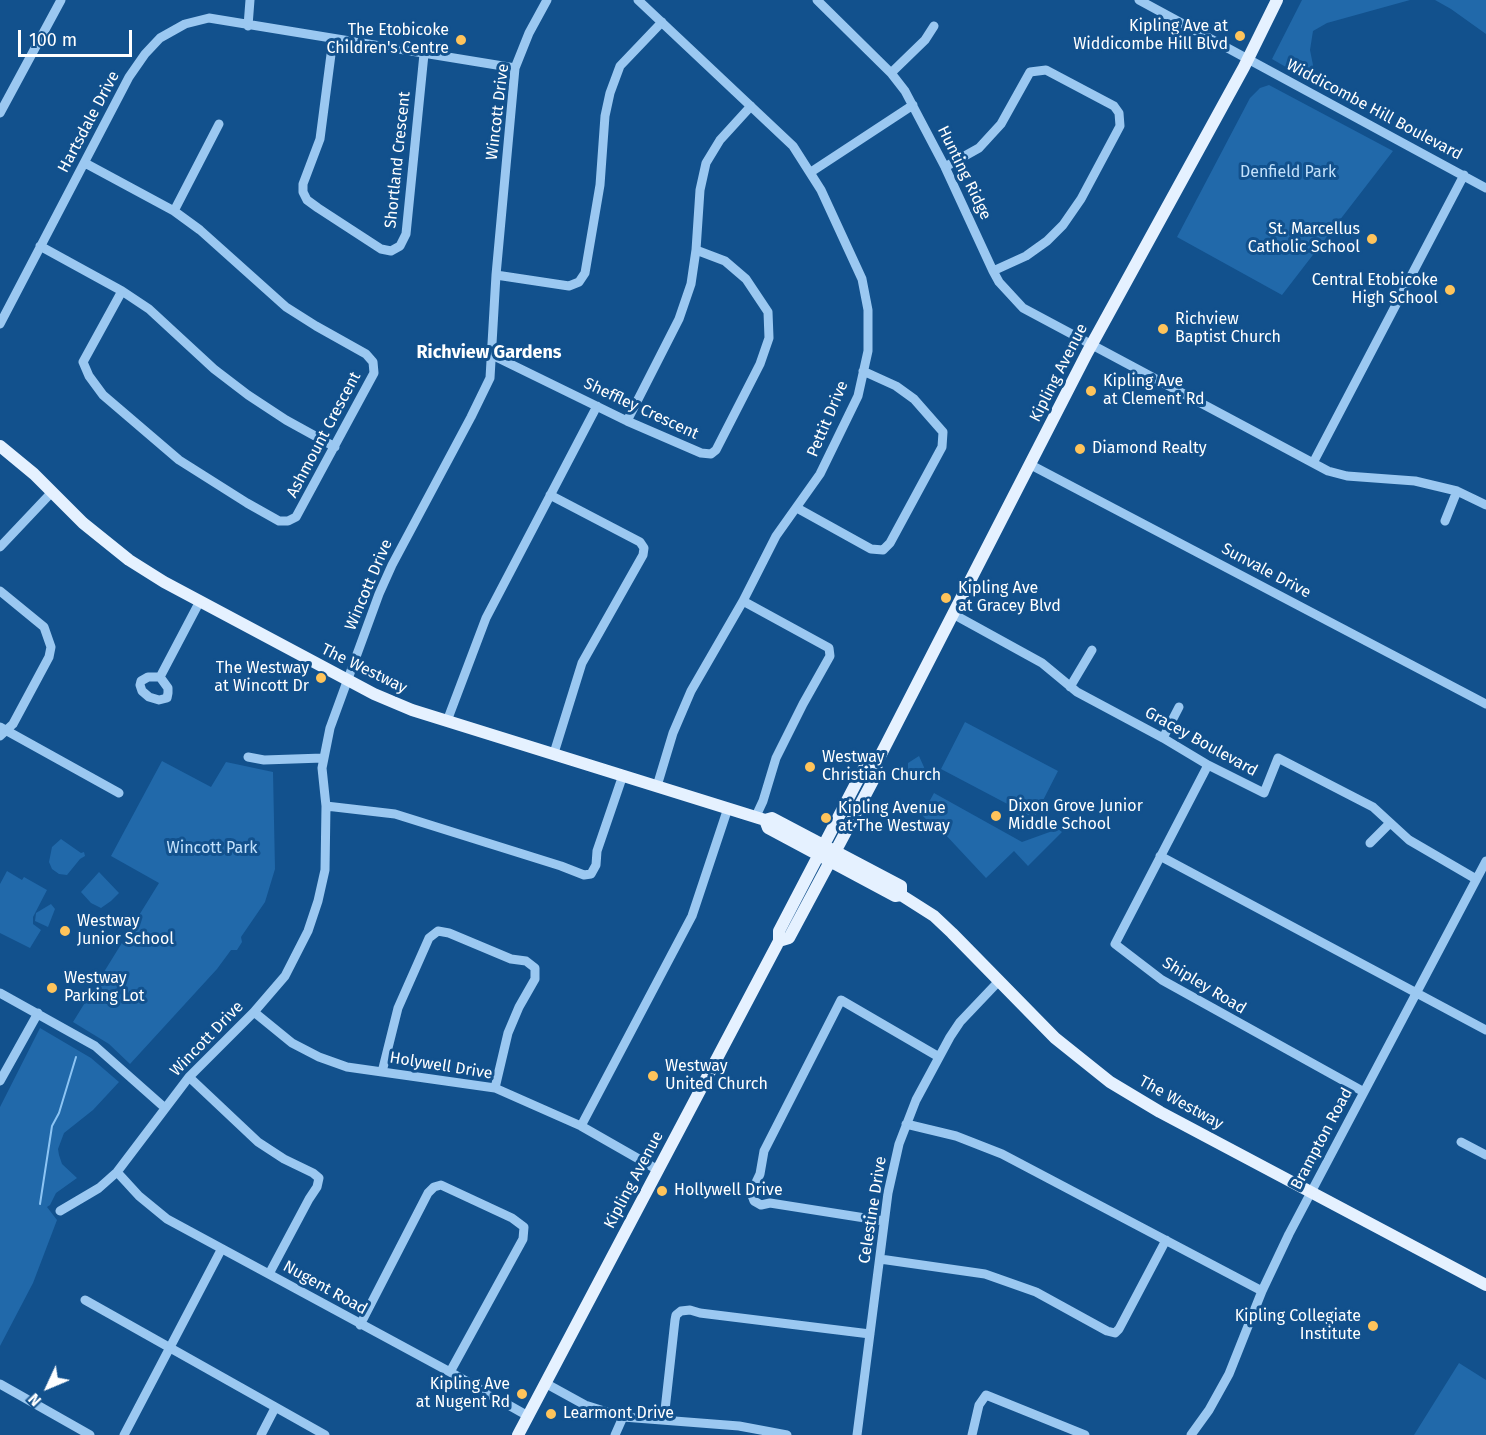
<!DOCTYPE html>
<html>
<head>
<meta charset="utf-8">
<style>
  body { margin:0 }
  #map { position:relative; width:1486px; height:1435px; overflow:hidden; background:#12518d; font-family:"Fira Sans",sans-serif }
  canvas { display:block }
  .north { position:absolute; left:18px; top:1357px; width:60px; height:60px; -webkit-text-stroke:4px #12518d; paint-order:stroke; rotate:226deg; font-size:16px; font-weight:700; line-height:24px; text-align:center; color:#fff }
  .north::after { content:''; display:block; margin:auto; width:21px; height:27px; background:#fff; clip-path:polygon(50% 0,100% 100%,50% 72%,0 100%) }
  .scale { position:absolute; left:18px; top:30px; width:114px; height:27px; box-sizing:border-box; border:3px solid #fff; border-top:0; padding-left:8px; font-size:18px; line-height:21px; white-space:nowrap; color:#fff; -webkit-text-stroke:4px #12518d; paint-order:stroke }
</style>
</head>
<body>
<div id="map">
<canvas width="1486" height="1435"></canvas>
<div class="north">N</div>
<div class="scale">100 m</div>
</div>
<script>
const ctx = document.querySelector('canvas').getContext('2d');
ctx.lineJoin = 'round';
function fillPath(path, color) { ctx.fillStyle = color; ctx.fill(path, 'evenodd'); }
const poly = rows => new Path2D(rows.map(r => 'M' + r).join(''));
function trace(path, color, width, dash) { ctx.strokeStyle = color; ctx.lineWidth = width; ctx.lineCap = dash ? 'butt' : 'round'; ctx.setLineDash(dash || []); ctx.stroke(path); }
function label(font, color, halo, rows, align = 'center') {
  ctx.font = font + ' "Fira Sans",sans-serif'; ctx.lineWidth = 6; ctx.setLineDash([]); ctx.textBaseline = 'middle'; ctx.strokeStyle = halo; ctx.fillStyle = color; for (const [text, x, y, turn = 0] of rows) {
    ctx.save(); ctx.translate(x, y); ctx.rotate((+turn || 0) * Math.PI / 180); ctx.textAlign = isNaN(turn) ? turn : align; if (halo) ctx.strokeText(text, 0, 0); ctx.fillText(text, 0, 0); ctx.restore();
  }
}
fillPath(poly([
  [1302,0,1410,0,1327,23,1313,31,1310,50,1317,85,1272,59],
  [1435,0,1486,0,1486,34,1451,9],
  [1269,85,1393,151,1282,295,1177,237,1250,98,1260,88],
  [965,722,1058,771,1034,818,941,769],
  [919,756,927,774,919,780,911,778,908,773,908,763],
  [162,761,211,787,226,762,273,772,275,869,265,902,241,937,242,942,237,950,231,950,217,969,130,1064,109,1044,73,1022,159,883,111,856],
  [934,793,1022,842,1058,829,1062,832,1028,866,1014,851,986,878,943,832,940,834,922,815],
  [61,839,81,853,84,852,85,856,80,859,67,875,59,874,52,869,49,862,52,847],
  [7,871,22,880,24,877,47,890,33,917,33,924,41,930,30,948,0,933,0,884],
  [99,872,119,893,111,901,101,908,91,903,81,892],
  [51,904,55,909,48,927,35,921,36,913],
  [40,1028,91,1058,119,1082,93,1110,64,1133,58,1149,59,1155,62,1164,77,1178,56,1193,50,1205,47,1207,57,1220,33,1283,0,1346,0,1107],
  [1459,1363,1486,1380,1486,1435,1414,1435]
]), '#2169aa');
trace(poly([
  [40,1204,52,1126,59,1113,76,1057]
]), '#8dc5f4', 2);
trace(poly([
  [638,0,793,146,821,190,862,279,868,310,868,351,858,396,820,474,776,536,743,601,691,691,673,733,657,786],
  [817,0,891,73,905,91,945,167,993,271,999,282,1023,308,1328,471,1347,476,1415,481,1457,491,1486,505],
  [1139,0,1486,188],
  [248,26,250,0],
  [333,39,320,139,303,184,303,192,307,200,318,208,381,249,391,251,400,246,406,234,424,54],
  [891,73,925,40,934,26],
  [0,113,61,0],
  [85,163,174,211,200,230,286,307,316,326,366,354,373,362,374,373,296,517,288,521,279,521,247,503,179,460,103,395,89,376,83,362,122,291],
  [945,167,979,148,1001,124,1030,72,1046,70,1114,106,1119,113,1120,126,1081,199,1063,225,1047,241,1026,256,993,271],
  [811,172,913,105],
  [174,211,219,124],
  [40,246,122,291,149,309,214,369,248,395,286,420,335,447],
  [496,275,569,286,579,282,585,273,600,185,605,116,610,93,620,66,662,22],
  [0,324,129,77,145,54,160,38,185,24,209,18,515,68],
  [492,355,627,421,701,453,711,454,716,450,760,364,769,338,768,312,746,279,725,261,696,250],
  [627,421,679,319,691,284,696,250,700,190,706,163,720,140,751,106],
  [1313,463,1464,175],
  [1031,465,1486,704],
  [550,495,640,542,644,548,643,555,582,663,554,753],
  [797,508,871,549,883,550,890,543,942,447,943,432,914,399,896,386,863,371],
  [1445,521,1457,491],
  [0,547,52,492],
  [0,591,44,627,51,647,49,657,13,724,0,736],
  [743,601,829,648,830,656,803,704,776,758,763,801,756,816],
  [953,614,1042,663,1077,692,1163,738,1208,765,1264,793,1278,758,1373,807,1409,840,1476,879],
  [160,677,168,688,168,693,167,698,159,700,149,697,142,691,140,685,141,681,148,677,160,677,200,601],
  [1070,687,1092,650],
  [447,721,486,618,597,406],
  [0,727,119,793],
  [1163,738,1179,707],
  [248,757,264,760,323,758],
  [1208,765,1115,944,1162,980,1364,1092],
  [326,806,395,814,561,866,584,875,591,874,596,865,597,851,623,775],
  [1370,843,1390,823],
  [1160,856,1486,1030],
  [0,993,95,1046,165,1108],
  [254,1012,292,1043,319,1057,347,1067,495,1088,581,1126,658,1170],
  [382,1072,398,1008,429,938,438,931,449,933,511,959,526,961,535,968,535,979,519,1007,508,1033,495,1088],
  [189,1077,258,1142,284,1159,313,1173,319,1178,317,1187,309,1199,269,1274],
  [0,1081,38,1013],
  [906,1124,956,1136,1002,1154,1262,1291],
  [581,1126,692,916,728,808],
  [1461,1142,1486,1155],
  [117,1172,139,1196,167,1219,450,1372,528,1416],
  [60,1211,99,1188,117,1172,189,1077,254,1012,285,976,308,931,318,901,325,870,326,806,322,768,330,728,379,594,392,565,471,417,490,378,496,275,515,68,529,33,547,0],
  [884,1221,770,1203,761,1205,754,1201,751,1193,760,1174,764,1151,841,1000,939,1057],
  [880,1259,985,1274,1036,1292,1107,1331,1115,1333,1119,1329,1166,1240],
  [85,1300,325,1435],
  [360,1325,428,1193,434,1187,441,1185,512,1218,524,1227,523,1239,450,1372],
  [545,1383,585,1405,623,1417,739,1426,787,1435],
  [0,1384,90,1435],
  [664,1419,675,1320,676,1315,681,1311,690,1310,700,1313,870,1334],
  [124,1435,221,1250],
  [261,1435,275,1408],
  [615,1435,623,1417],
  [857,1435,888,1193,899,1144,916,1100,950,1037,960,1022,998,982],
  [972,1435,979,1405,986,1395,1085,1435],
  [1191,1435,1209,1410,1229,1374,1262,1291,1289,1234,1486,861]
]), '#9bc8f1', 9);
trace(poly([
  [0,446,34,474,83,523,129,560,164,582,374,694,412,710,765,820,772,818,901,886,901,895],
  [765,820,768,828,895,896,901,895,934,916,952,933,1055,1038,1110,1082,1160,1112,1486,1285],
  [779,941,789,938,842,839,877,773,876,764,1087,353,1244,67,1277,0],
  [518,1435,779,941,779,931,864,768,876,764]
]), '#e5f1ff', 12);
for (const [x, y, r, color] of [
  [1240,36,6,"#ffc45b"],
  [461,40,6,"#ffc45b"],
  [1372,239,6,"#ffc45b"],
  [1450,290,6,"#ffc45b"],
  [1163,329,6,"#ffc45b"],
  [1091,391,6,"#ffc45b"],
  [1080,449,6,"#ffc45b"],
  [946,598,6,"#ffc45b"],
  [321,678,6,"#ffc45b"],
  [810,767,6,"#ffc45b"],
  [996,816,6,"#ffc45b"],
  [826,818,6,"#ffc45b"],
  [65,931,6,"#ffc45b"],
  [52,988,6,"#ffc45b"],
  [653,1076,6,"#ffc45b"],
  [662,1191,6,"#ffc45b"],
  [1373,1326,6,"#ffc45b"],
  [522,1394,6,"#ffc45b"],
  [551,1414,6,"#ffc45b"]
]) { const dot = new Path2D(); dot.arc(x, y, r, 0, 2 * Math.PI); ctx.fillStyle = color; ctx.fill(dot); trace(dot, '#12518d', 2); }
label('16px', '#fff', '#12518d', [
  ["Kipling Ave at",1228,27,"right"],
  ["Widdicombe Hill Blvd",1228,45,"right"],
  ["The Etobicoke",449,31,"right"],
  ["Children's Centre",449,49,"right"],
  ["St. Marcellus",1360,230,"right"],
  ["Catholic School",1360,248,"right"],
  ["Central Etobicoke",1438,281,"right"],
  ["High School",1438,299,"right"],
  ["Richview",1175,320],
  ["Baptist Church",1175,338],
  ["Kipling Ave",1103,382],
  ["at Clement Rd",1103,400],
  ["Diamond Realty",1092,449],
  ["Kipling Ave",958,589],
  ["at Gracey Blvd",958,607],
  ["The Westway",309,669,"right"],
  ["at Wincott Dr",309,687,"right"],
  ["Westway",822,758],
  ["Christian Church",822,776],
  ["Dixon Grove Junior",1008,807],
  ["Middle School",1008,825],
  ["Kipling Avenue",838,809],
  ["at The Westway",838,827],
  ["Westway",77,922],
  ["Junior School",77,940],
  ["Westway",64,979],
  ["Parking Lot",64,997],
  ["Westway",665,1067],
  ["United Church",665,1085],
  ["Hollywell Drive",674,1191],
  ["Kipling Collegiate",1361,1317,"right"],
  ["Institute",1361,1335,"right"],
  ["Kipling Ave",510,1385,"right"],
  ["at Nugent Rd",510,1403,"right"],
  ["Learmont Drive",563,1414]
], 'left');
label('16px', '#fff', '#12518d', [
  ["Widdicombe Hill Boulevard",1374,110,28],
  ["Wincott Drive",498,112,-83],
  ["Hartsdale Drive",89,122,-62],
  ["Shortland Crescent",398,160,-84],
  ["Hunting Ridge",964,173,64],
  ["Kipling Avenue",1059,373,-63],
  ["Sheffley Crescent",641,409,25],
  ["Pettit Drive",828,419,-67],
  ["Ashmount Crescent",324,435,-62],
  ["Sunvale Drive",1266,571,28],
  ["Wincott Drive",369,585,-67],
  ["The Westway",364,669,26],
  ["Gracey Boulevard",1201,742,29],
  ["Shipley Road",1204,986,31],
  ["Wincott Drive",207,1039,-46],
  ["Holywell Drive",441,1066,9],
  ["The Westway",1181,1103,29],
  ["Brampton Road",1322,1139,-62],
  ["Kipling Avenue",634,1180,-62],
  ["Celestine Drive",873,1210,-81],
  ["Nugent Road",325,1288,29]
]);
label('16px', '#c2e1fc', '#12518d', [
  ["Denfield Park",1288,173],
  ["Wincott Park",212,849]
]);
label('bold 18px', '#fff', '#12518d', [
  ["Richview Gardens",489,353]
]);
</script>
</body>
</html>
